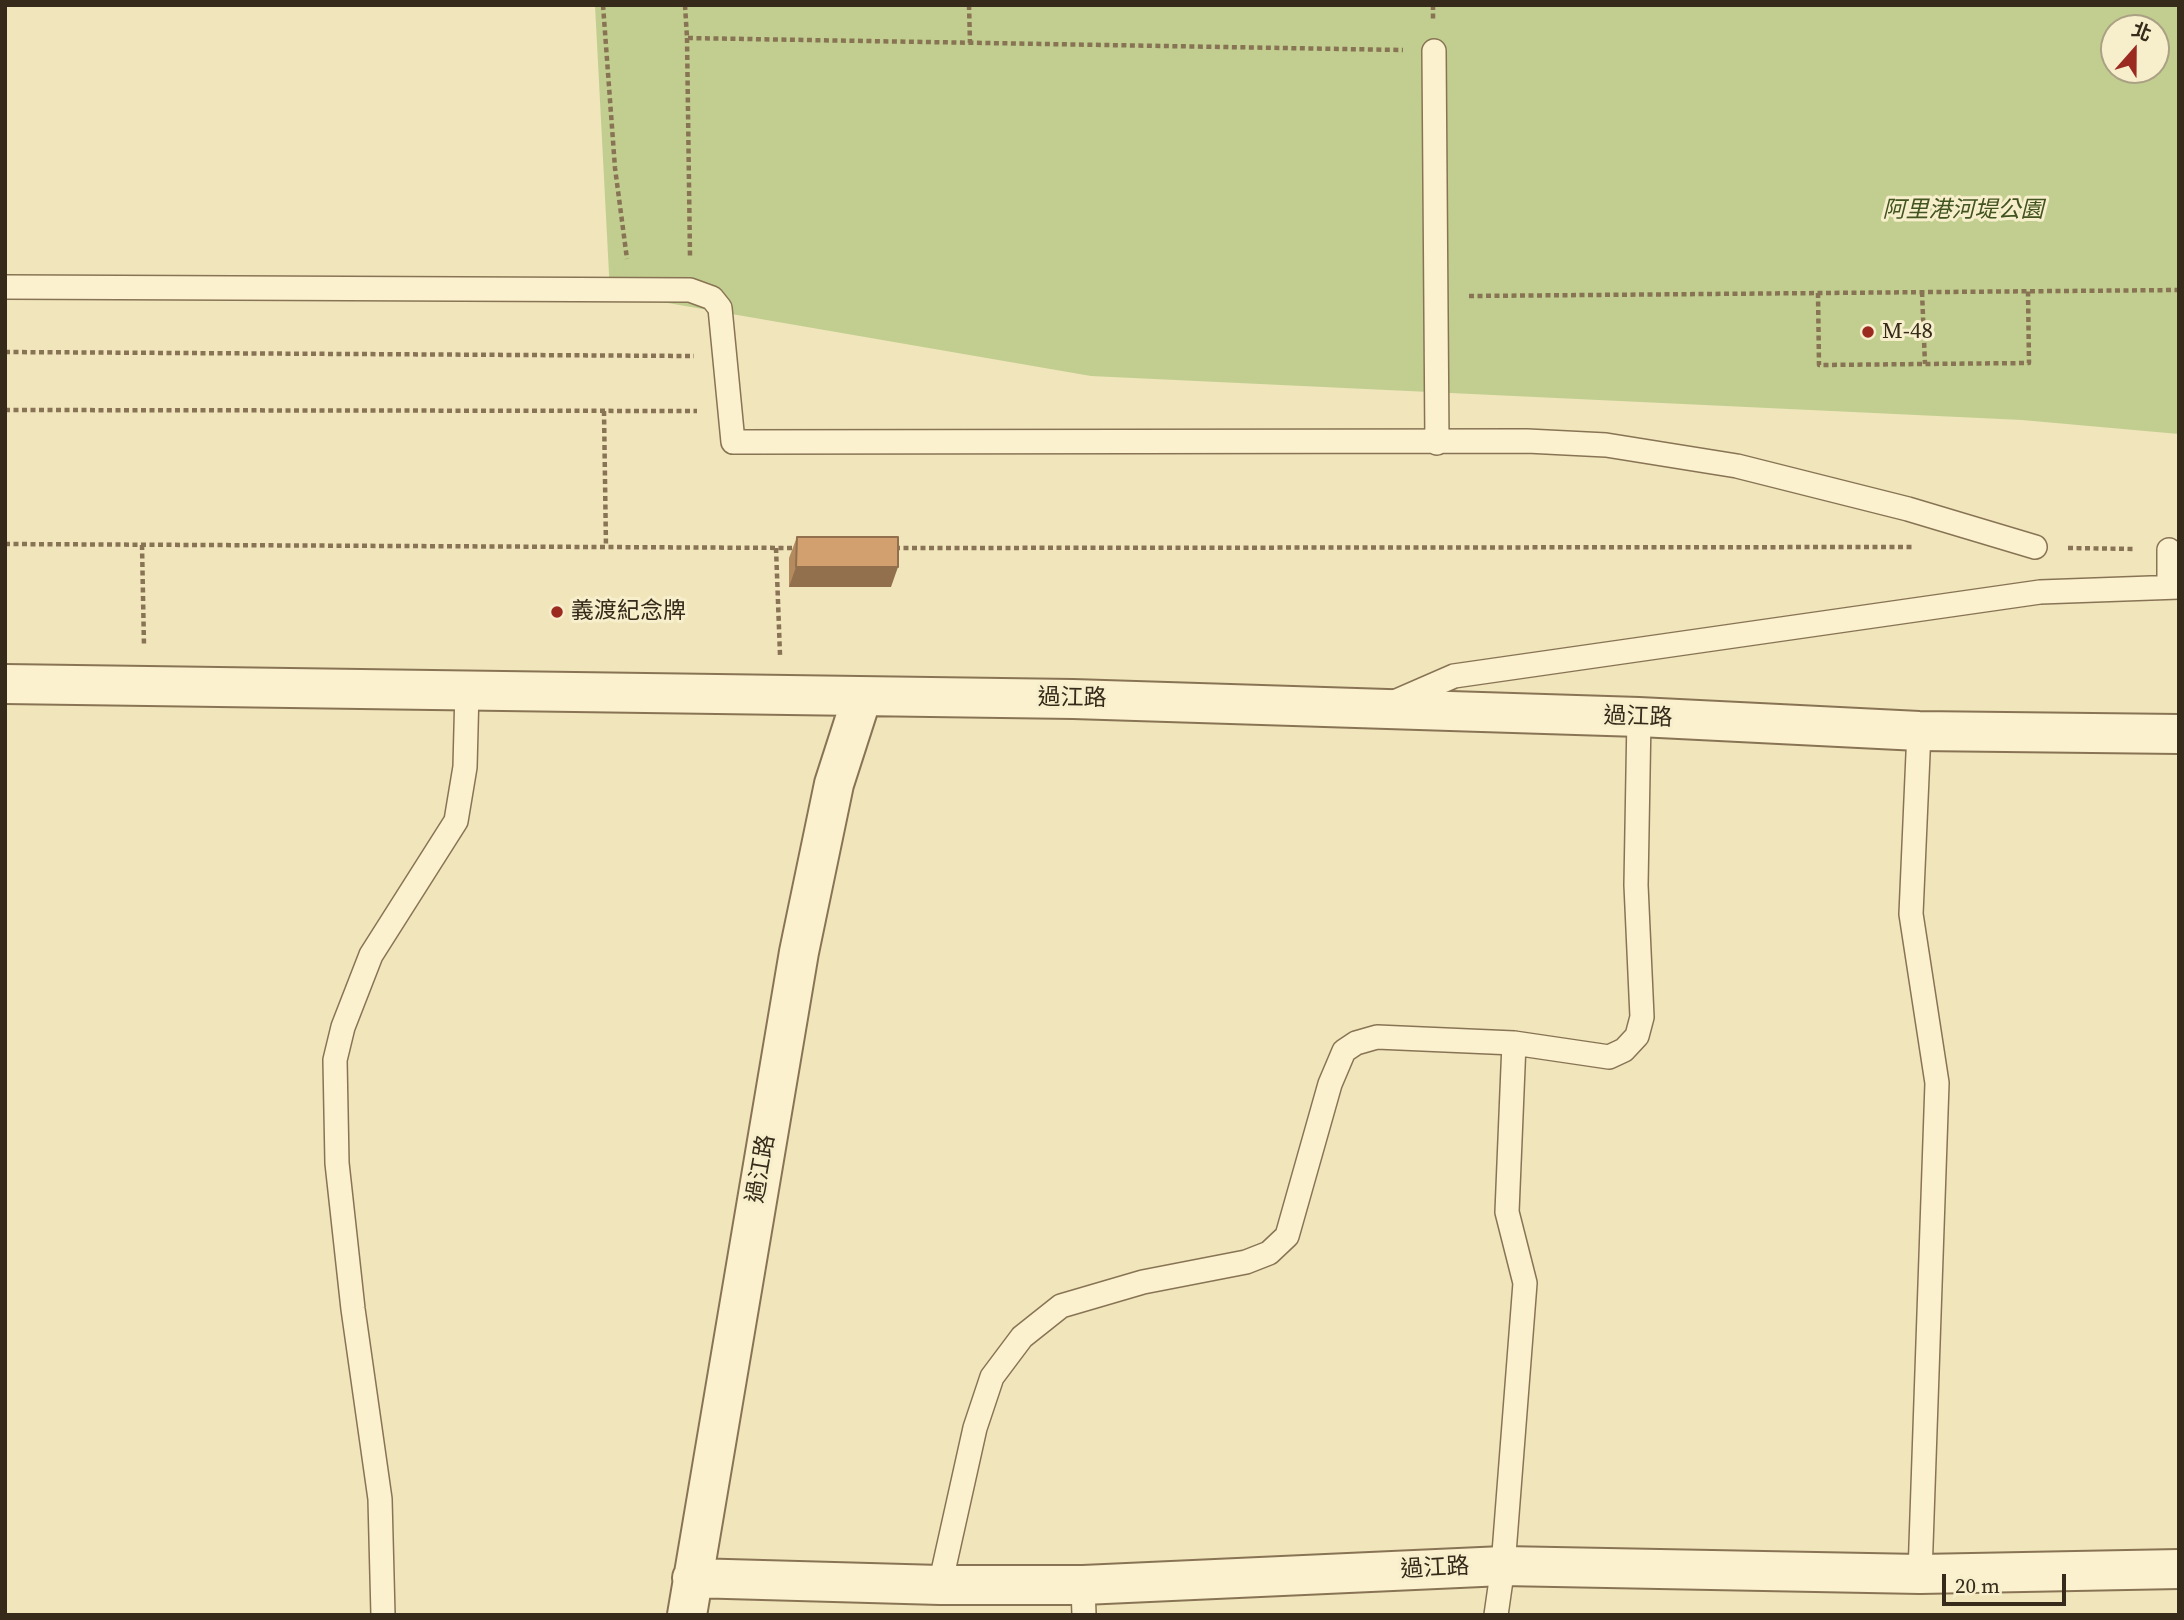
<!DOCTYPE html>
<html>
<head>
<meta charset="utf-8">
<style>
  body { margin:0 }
  #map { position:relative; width:2184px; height:1620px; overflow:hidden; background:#f0e5bb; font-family:"Source Serif 4","Noto Sans TC",serif }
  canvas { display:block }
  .frame { position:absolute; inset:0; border:7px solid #362a1a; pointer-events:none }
  .north { position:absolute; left:2100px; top:14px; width:70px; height:70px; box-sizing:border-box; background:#f7eecb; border:2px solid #aaa084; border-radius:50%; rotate:21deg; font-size:19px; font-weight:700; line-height:28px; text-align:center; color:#362a1a }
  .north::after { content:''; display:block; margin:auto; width:24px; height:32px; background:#9b2a21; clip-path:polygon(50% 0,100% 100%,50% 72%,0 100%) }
  .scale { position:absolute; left:1942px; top:1574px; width:124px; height:32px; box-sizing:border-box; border:4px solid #362a1a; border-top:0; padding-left:9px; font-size:21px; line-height:24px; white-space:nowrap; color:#362a1a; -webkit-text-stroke:5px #f7eecb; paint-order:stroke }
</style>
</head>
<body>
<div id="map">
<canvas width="2184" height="1620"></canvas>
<div class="frame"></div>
<div class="north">北</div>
<div class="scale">20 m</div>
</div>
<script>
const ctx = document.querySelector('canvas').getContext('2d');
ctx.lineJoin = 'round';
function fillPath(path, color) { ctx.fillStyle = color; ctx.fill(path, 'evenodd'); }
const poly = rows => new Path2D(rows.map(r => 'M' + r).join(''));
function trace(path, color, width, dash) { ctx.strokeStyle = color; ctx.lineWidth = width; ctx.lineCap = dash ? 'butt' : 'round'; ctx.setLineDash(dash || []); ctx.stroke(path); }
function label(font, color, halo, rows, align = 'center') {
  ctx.font = font + ' "Source Serif 4","Noto Sans TC",serif'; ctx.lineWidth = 6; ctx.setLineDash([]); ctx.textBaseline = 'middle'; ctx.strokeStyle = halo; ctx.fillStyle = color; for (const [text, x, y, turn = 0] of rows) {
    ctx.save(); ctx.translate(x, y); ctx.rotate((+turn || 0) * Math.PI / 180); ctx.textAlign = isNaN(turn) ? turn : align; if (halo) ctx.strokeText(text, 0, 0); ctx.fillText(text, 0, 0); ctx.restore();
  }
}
fillPath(poly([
  [595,5,2179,5,2179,434,2022,420,1091,376,610,293],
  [2114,28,2156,28,2156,70,2114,70]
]), '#c1ce8f');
const service = poly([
  [1434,51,1437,443],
  [5,287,690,290,712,298,720,308,733,442,1527,441,1606,445,1737,466,1908,509,2035,547],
  [2169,587,2169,550],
  [1392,703,1454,676,2040,592,2179,587],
  [1919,731,1911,914,1937,1083,1920,1574],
  [940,1585,975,1428,992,1377,1022,1337,1061,1306,1143,1282,1246,1262,1269,1253,1287,1236,1330,1084,1344,1051,1356,1043,1377,1037,1514,1043,1609,1057,1624,1050,1637,1036,1642,1017,1636,885,1639,717],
  [1083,1585,1084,1615],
  [383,1615,380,1499,353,1309,337,1163,335,1060,343,1027,371,955,456,821,465,767,467,690],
  [1496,1615,1503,1566,1525,1283,1507,1212,1514,1043]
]);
const minor = poly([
  [5,684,1073,699,1639,717,1919,731,2179,734],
  [692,1578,940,1585,1083,1585,1503,1566,1920,1574,2179,1569],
  [687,1615,799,952,834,784,862,697]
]);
trace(service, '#887454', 26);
trace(minor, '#887454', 42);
trace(poly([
  [603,5,615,168,627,259],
  [685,5,687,38,1403,50],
  [969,5,970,43],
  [1433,5,1433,21],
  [687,38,690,257],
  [1922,292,1925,364],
  [1818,293,1819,365,2029,363,2028,291],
  [1469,296,2179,290],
  [5,352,694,356],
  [5,410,697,411],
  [604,411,606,547],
  [5,544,795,548],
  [142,545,144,646],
  [776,548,780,655],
  [895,548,1912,547],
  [2068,548,2136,549]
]), '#887454', 4.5, [5, 3.5]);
trace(service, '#fbf1ce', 23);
trace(minor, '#fbf1ce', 38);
fillPath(poly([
  [797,537,891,587,789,587,789,558]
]), '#b48a5f');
fillPath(poly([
  [796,567,898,567,891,587,789,587]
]), '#92704d');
const building = poly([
  [797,537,898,537,898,567,796,567,797,537]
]);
fillPath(building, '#d1a06e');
trace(building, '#92704d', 2);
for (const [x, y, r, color] of [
  [1868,332,7,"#9b2a21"],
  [557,612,7,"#9b2a21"]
]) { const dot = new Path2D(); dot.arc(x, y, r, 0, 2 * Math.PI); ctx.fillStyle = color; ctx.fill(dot); trace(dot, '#f7eecb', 2.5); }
label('italic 23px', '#42541f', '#f7eecb', [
  ["阿里港河堤公園",1963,211]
]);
label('23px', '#362a1a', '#f7eecb', [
  ["M-48",1882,332],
  ["義渡紀念牌",571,612]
], 'left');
label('23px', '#362a1a', '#f7eecb', [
  ["過江路",1072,699,1],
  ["過江路",1638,718,2],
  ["過江路",762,1169,-80],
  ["過江路",1435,1569,-3]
]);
</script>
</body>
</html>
